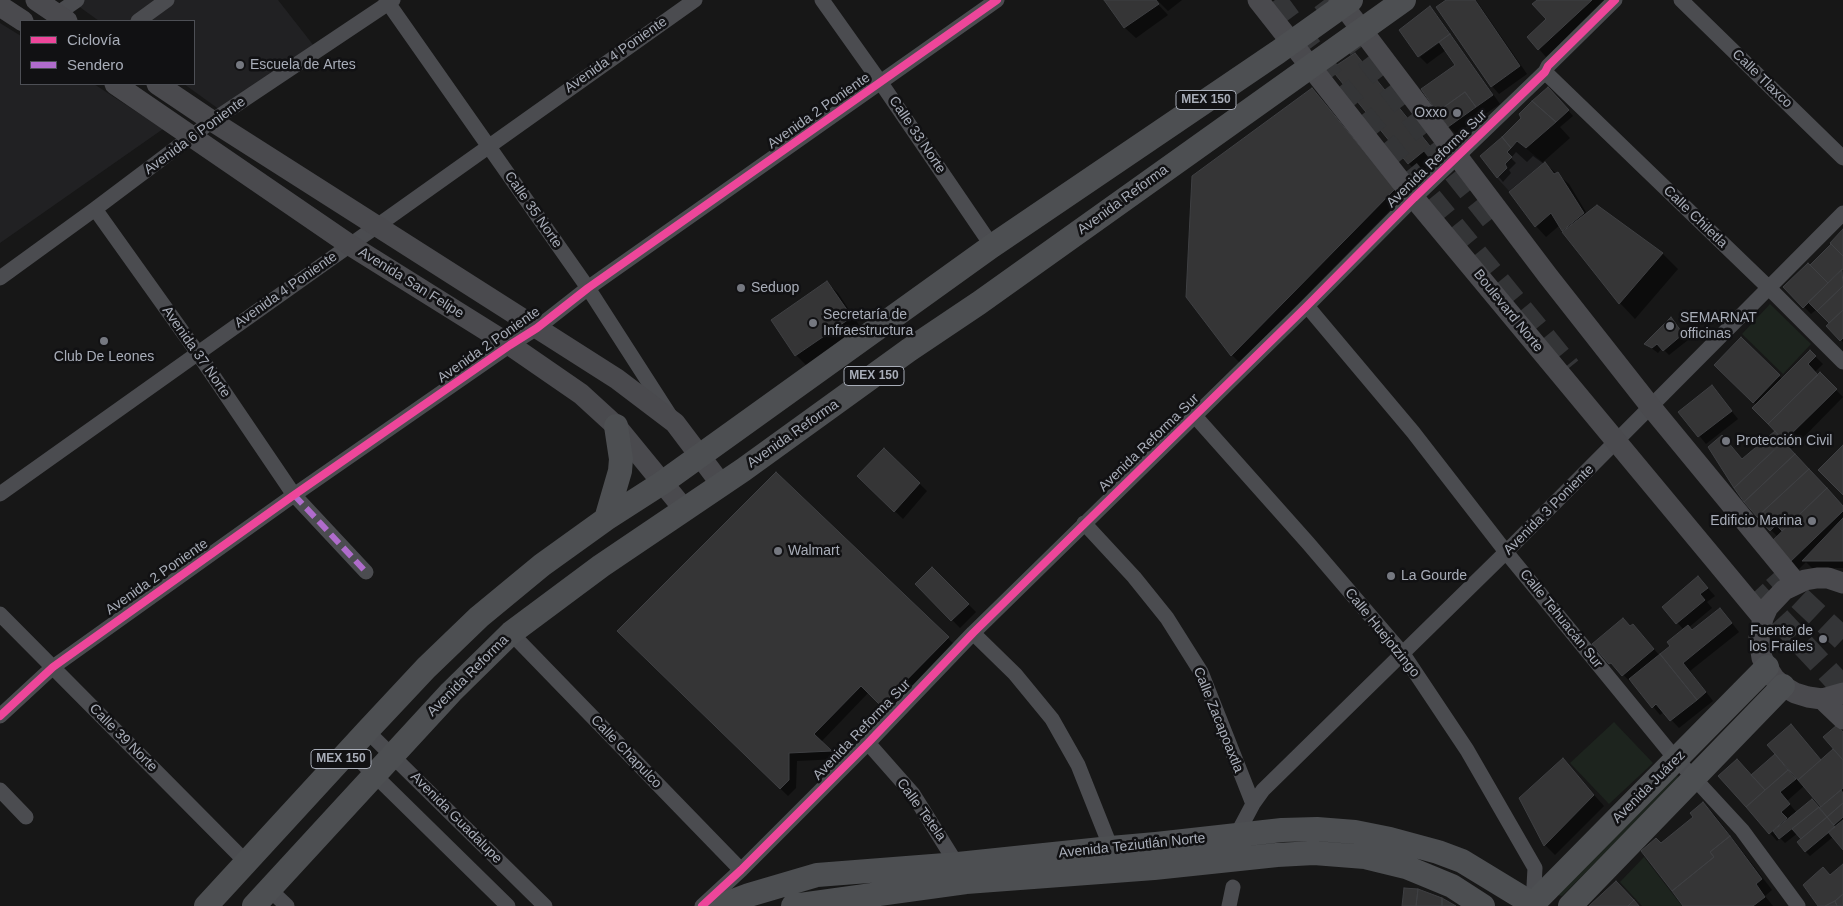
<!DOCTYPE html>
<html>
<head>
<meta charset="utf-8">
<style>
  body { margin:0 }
  #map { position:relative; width:1843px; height:906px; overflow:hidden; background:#171717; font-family:Helvetica,sans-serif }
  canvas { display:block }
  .legend { position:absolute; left:20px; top:20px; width:175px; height:65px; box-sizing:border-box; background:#111113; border:1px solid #4d4f55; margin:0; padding:6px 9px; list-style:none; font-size:15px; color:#a8adb8 }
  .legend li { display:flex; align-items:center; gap:10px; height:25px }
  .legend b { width:25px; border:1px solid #4d4f55 }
</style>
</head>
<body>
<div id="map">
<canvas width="1843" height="906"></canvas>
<ul class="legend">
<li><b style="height:6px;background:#ed469a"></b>Ciclovía</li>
<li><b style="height:6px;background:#b06ccc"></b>Sendero</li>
</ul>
</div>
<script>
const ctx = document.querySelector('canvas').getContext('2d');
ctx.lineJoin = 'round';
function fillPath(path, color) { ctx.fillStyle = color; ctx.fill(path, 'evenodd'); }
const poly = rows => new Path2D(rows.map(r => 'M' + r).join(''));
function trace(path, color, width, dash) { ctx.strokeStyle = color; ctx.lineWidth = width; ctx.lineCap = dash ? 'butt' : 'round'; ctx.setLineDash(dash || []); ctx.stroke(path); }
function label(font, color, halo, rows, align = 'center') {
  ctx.font = font + ' Helvetica,sans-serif'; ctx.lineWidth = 5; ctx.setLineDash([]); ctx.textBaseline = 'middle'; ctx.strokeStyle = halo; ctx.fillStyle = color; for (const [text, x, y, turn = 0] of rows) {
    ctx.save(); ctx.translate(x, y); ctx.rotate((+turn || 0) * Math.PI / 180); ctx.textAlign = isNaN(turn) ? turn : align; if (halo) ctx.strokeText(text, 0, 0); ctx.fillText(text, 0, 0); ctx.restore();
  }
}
fillPath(poly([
  [70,0,278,0,314,46,220,110,184,84,194,84,194,21,99,21],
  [0,23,21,36,21,84,94,84,163,129,0,243],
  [1517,141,1544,163,1509,191,1497,178,1507,168,1505,164,1512,158,1507,152]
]), '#212123');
fillPath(poly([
  [1770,304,1811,344,1783,374,1742,334],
  [1614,722,1653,763,1609,804,1570,763],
  [1676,774,1678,776,1677,781,1562,896,1556,895],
  [1644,857,1682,906,1642,906,1620,882]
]), '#1d241e');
fillPath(poly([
  [1105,0,1154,0,1168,15,1136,38,1125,28],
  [1157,0,1182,0,1168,11],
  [1448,0,1476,0,1527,74,1499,94,1492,86],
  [1539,0,1609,0,1546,57,1539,49,1548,19],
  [1430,8,1438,16,1500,104,1456,134,1449,127,1423,89,1457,65,1446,50,1427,64,1420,57,1445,39],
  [1355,55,1365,65,1440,157,1419,174,1409,164,1333,69],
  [1312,90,1402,198,1240,363,1232,355,1188,296],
  [1553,93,1573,116,1560,127,1570,138,1543,162,1569,184,1587,214,1597,206,1663,254,1678,269,1635,319,1620,303,1564,232,1560,225,1546,237,1536,226,1511,192,1544,164,1533,156,1527,162,1516,152,1511,158,1516,163,1509,170,1511,173,1503,182,1482,156],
  [1843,231,1843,342,1828,326,1831,323,1817,309,1811,314,1785,287,1814,270,1812,265,1833,244],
  [827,283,838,293,861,328,807,366,796,355,773,320],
  [1671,319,1688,340,1669,355,1662,348,1658,353,1646,344],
  [1741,339,1782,379,1810,351,1823,364,1814,373,1818,376,1820,374,1843,397,1793,448,1788,448,1843,507,1843,568,1812,568,1806,562,1798,570,1772,543,1778,537,1771,530,1742,460,1777,431,1757,405,1716,365],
  [1712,387,1738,419,1706,444,1680,412],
  [884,449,927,491,903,519,859,476],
  [776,473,955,645,890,713,869,692,821,742,838,759,797,761,796,788,788,796,619,631],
  [932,568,976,612,960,628,917,584],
  [1706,586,1715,596,1707,602,1712,608,1688,628,1692,632,1727,617,1739,632,1690,671,1713,701,1679,728,1664,712,1660,715,1633,682,1631,683,1619,670,1618,671,1594,644,1633,625,1660,656,1671,646,1684,630,1663,607],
  [1843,733,1843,848,1833,837,1810,856,1805,851,1802,839,1798,833,1785,843,1780,838,1777,841,1720,776,1752,776,1779,760,1799,734,1822,761,1835,749],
  [1804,786,1822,807,1820,809,1817,806,1797,813,1787,801],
  [1563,760,1604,806,1555,855,1545,845],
  [1703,804,1714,814,1772,890,1765,896,1773,906,1685,906,1694,817]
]), '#0007');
const building = poly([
  [1104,0,1156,0,1159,4,1124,28,1104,0],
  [1446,0,1475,0,1520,66,1491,87,1436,7,1446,0],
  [1537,0,1592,0,1538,50,1527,37,1546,19,1532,4,1537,0],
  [1430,6,1450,34,1418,57,1399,30,1430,6],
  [1450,34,1493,95,1476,107,1465,92,1437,112,1421,89,1455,65,1439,42,1450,34],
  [1355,53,1430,146,1408,164,1331,69,1355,53],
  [1548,87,1569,110,1556,122,1532,101,1548,87],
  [1312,88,1395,189,1231,356,1186,297,1192,176,1312,88],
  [1465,92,1476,107,1448,127,1437,112,1465,92],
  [1532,101,1556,122,1526,148,1517,141,1511,148,1502,137,1521,118,1519,114,1532,101],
  [1502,137,1511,148,1507,152,1512,157,1505,164,1507,168,1497,178,1480,156,1502,137],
  [1545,162,1554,174,1558,172,1584,213,1562,231,1551,213,1535,227,1509,192,1545,162],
  [1597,205,1663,253,1619,304,1562,232,1597,205],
  [1843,229,1843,256,1830,243,1843,229],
  [1831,244,1843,256,1843,269,1828,283,1810,265,1831,244],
  [1808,263,1828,283,1803,308,1783,287,1808,263],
  [1842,269,1843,286,1817,311,1808,302,1842,269],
  [827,281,852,317,795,356,771,320,827,281],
  [1843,286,1843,310,1829,323,1817,311,1843,286],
  [1843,310,1843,338,1840,341,1826,326,1843,310],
  [1671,317,1683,334,1663,351,1657,344,1652,348,1644,344,1671,317],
  [1741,337,1780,375,1753,403,1714,365,1741,337],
  [1810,350,1816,356,1808,364,1818,375,1768,424,1752,408,1810,350],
  [1820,372,1837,389,1784,441,1768,424,1820,372],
  [1712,385,1732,411,1698,437,1678,412,1712,385],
  [1775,431,1784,441,1734,488,1708,447,1722,435,1742,459,1775,431],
  [1783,441,1795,454,1744,502,1734,488,1783,441],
  [1843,445,1843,495,1818,470,1843,445],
  [884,448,920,483,894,512,857,476,884,448],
  [1795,454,1809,469,1757,517,1744,502,1795,454],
  [1809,469,1827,488,1782,531,1776,525,1770,531,1757,517,1809,469],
  [776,472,949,637,881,706,861,686,814,734,832,751,789,753,789,780,780,789,617,631,776,472],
  [1827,488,1843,506,1843,511,1789,563,1770,543,1827,488],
  [1843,518,1843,561,1802,561,1843,518],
  [932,567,969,604,951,621,915,584,932,567],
  [1698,576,1708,588,1700,594,1705,600,1676,624,1662,607,1698,576],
  [1720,608,1732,623,1683,663,1706,692,1697,700,1660,654,1670,646,1667,642,1688,625,1692,630,1720,608],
  [1623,618,1630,626,1633,624,1654,649,1622,676,1611,663,1609,664,1592,644,1623,618],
  [1660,654,1697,700,1670,721,1656,704,1652,708,1629,679,1660,654],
  [1791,724,1821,760,1798,780,1767,745,1791,724],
  [1837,725,1843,732,1843,760,1823,737,1837,725],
  [1833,749,1843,760,1843,788,1821,807,1798,780,1833,749],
  [1775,754,1788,770,1765,790,1751,775,1775,754],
  [1563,758,1594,795,1544,846,1519,798,1563,758],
  [1737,759,1765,790,1746,807,1718,776,1737,759],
  [1788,770,1796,779,1780,792,1790,804,1781,812,1787,818,1769,834,1746,807,1788,770],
  [1841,790,1843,793,1843,803,1827,817,1819,808,1841,790],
  [1812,799,1819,807,1779,839,1773,831,1812,799],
  [1703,802,1730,836,1710,852,1714,857,1672,891,1641,851,1656,838,1661,843,1693,817,1690,813,1703,802],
  [1843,803,1843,817,1834,825,1827,817,1843,803],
  [1819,807,1827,817,1801,839,1792,829,1819,807],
  [1827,817,1835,827,1805,852,1797,842,1827,817],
  [1843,820,1843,850,1828,832,1843,820],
  [1730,836,1762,879,1756,884,1765,897,1753,906,1683,906,1672,891,1714,857,1710,852,1730,836],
  [1843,864,1843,894,1835,901,1825,906,1818,906,1803,885,1823,867,1830,875,1843,864],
  [1616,881,1634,900,1628,906,1589,906,1616,881],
  [1404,888,1418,889,1416,906,1402,906,1404,888],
  [1418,889,1442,898,1442,906,1416,906,1418,889],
  [1843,894,1843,906,1837,906,1835,901,1843,894],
  [1442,898,1456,906,1442,906,1442,898],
  [1634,900,1639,906,1628,906,1634,900],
  [1835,901,1837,906,1825,906,1835,901]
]);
fillPath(building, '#353536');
trace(building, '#3f4043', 1);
trace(poly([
  [1275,0,1336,83,1569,368],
  [1324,0,1450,166,1498,226],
  [1775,572,1792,591,1843,639],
  [1754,592,1843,688]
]), '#343537', 24, [24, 12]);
trace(poly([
  [386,0,588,288,669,414],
  [822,0,881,83,992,246],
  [1681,0,1843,158],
  [57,14,77,0],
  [138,21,167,0],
  [1545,72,1769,288,1843,362],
  [95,209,197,352,294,495,366,572],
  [0,278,95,209,212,121,393,0],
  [1307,306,1413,432,1506,552,1669,751,1742,830,1798,906],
  [1194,415,1308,543,1403,654,1467,750,1535,868,1533,904],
  [0,494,695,0],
  [1084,523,1134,577,1167,618,1201,672,1253,804,1236,836,1235,839],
  [0,614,246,862],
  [511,633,741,870],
  [973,633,1015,674,1052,719,1078,765,1111,848],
  [0,716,53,667,294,495,510,345,537,328,588,288,997,0],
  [367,731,545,906],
  [868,743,913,794,961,871],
  [349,750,508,906],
  [0,790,26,817],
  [1253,804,1263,790,1506,552,1843,213],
  [269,889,287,906],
  [702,906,741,870,868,743,973,633,1307,306,1414,198,1545,72,1548,66,1615,0],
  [1229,906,1233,887]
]), '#4b4c50', 15);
trace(poly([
  [36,0,67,21],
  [1258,0,1414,198,1763,618],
  [1339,0,1548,276,1651,407,1796,583],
  [0,6,23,21],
  [115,84,350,245,510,345,581,394,616,426,684,509],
  [157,84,212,121,617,379,675,423,721,484],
  [1843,583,1828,578,1817,578,1805,580,1784,590,1768,607,1763,618,1759,638,1762,658,1767,667,1774,678,1783,686,1795,693,1808,697,1822,699,1843,693],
  [1822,699,1843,719]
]), '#4a4a4e', 21);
trace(poly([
  [606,519,620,471,621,459,616,426],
  [206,906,367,731,426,668,479,617,542,565,606,519,662,483,747,422,992,246,1278,52,1351,0],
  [254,906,451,692,511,633,601,566,743,470,909,350,979,303,1404,0],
  [720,906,749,895,817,875,958,864,1111,848,1156,844,1282,830,1317,829,1355,832,1390,839,1438,852,1462,861,1536,906],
  [793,906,966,882,1154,868,1277,855,1314,853,1365,857,1406,867,1452,886,1483,906],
  [1531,906,1767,667],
  [1570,906,1783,686]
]), '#4d4f52', 24);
trace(poly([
  [294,495,366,572]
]), '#b06ccc', 6, [12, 6]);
trace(poly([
  [0,716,53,667,294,495,510,345,537,328,588,288,997,0],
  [702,906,741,870,868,743,973,633,1307,306,1414,198,1545,72,1548,66,1615,0]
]), '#ed469a', 8);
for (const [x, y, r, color] of [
  [240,65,5,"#757880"],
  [1457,113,5,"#757880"],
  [741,288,5,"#757880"],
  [813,323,5,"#757880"],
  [1670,326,5,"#757880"],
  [104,341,5,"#757880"],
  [1726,441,5,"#757880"],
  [1812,521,5,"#757880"],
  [778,551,5,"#757880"],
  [1391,576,5,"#757880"],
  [1823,639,5,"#757880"]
]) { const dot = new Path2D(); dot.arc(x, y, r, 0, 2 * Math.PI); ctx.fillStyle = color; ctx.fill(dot); trace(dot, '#111113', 2); }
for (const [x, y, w] of [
  [1206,100,60],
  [874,376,60],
  [341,759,60]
]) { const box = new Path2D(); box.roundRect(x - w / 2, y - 9.5, w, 19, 4); ctx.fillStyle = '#111113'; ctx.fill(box); trace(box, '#a8adb8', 1); }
label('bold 12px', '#a8adb8', null, [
  ["MEX 150",1206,100],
  ["MEX 150",874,376],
  ["MEX 150",341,759]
]);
label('14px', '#a8adb8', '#111113', [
  ["Avenida 4 Poniente",616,55,-35],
  ["Calle Tlaxco",1762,79,44],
  ["Avenida 2 Poniente",819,111,-35],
  ["Calle 33 Norte",917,135,56],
  ["Avenida 6 Poniente",195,136,-36],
  ["Avenida Reforma Sur",1437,159,-44],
  ["Avenida Reforma",1123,200,-36],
  ["Calle 35 Norte",533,210,55],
  ["Calle Chiletla",1695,217,44],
  ["Avenida San Felipe",411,283,32],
  ["Avenida 4 Poniente",286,290,-35],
  ["Boulevard Norte",1508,311,51],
  ["Avenida 2 Poniente",489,345,-35],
  ["Avenida 37 Norte",196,352,55],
  ["Avenida Reforma",793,434,-35],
  ["Avenida Reforma Sur",1149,443,-44],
  ["Avenida 3 Poniente",1549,510,-45],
  ["Avenida 2 Poniente",157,577,-35],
  ["Calle Tehuacán Sur",1561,619,51],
  ["Calle Huejotzingo",1382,633,51],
  ["Avenida Reforma",468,676,-45],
  ["Calle Zacapoaxtla",1218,720,68],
  ["Avenida Reforma Sur",862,730,-46],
  ["Calle 39 Norte",123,738,45],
  ["Calle Chapulco",626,752,46],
  ["Avenida Juárez",1649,787,-45],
  ["Calle Tetela",921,810,54],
  ["Avenida Guadalupe",456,818,45],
  ["Avenida Teziutlán Norte",1132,846,-6]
]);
label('14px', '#a8adb8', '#111113', [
  ["Escuela de Artes",250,65],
  ["Oxxo",1447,113,"right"],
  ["Seduop",751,288],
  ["Secretaría de",823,315],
  ["Infraestructura",823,331],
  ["SEMARNAT",1680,318],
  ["officinas",1680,334],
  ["Club De Leones",104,357,"center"],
  ["Protección Civil",1736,441],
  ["Edificio Marina",1802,521,"right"],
  ["Walmart",788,551],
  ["La Gourde",1401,576],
  ["Fuente de",1813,631,"right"],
  ["los Frailes",1813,647,"right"]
], 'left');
</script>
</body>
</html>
